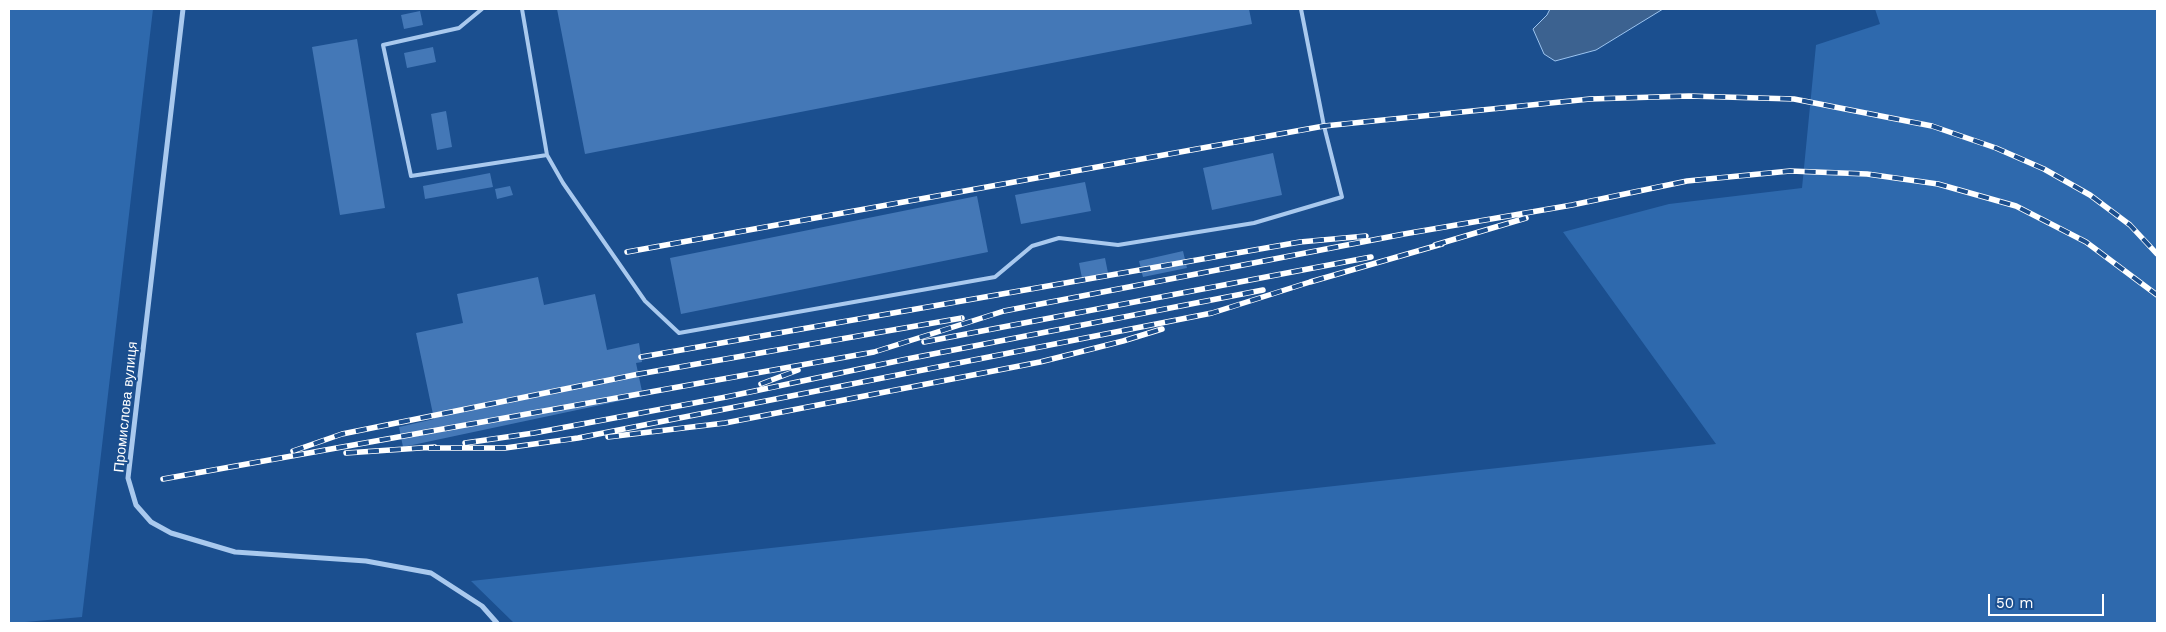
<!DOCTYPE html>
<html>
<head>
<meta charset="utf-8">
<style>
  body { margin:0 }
  #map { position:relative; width:2166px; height:632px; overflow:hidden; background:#1b4f8f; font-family:"Work Sans",sans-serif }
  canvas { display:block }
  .frame { position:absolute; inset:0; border:10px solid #fff; pointer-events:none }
  .scale { position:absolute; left:1988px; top:594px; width:116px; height:22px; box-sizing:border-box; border:2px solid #fff; border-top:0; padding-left:6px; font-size:15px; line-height:18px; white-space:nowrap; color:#fff; -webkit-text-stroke:4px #1b4f8f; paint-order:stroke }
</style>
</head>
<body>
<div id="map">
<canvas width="2166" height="632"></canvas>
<div class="frame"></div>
<div class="scale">50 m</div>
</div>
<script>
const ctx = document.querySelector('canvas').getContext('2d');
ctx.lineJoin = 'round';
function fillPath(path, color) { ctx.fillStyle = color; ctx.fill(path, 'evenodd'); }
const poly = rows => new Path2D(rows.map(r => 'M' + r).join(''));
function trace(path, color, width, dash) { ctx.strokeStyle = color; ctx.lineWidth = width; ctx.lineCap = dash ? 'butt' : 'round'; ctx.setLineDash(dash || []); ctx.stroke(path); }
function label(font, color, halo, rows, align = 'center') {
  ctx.font = font + ' "Work Sans",sans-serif'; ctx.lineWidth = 4; ctx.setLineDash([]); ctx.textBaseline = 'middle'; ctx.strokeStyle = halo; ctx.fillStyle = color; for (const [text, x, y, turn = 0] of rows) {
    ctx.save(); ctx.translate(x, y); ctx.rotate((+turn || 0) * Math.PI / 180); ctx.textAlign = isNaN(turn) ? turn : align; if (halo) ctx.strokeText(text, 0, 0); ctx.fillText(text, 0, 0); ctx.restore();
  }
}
fillPath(poly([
  [9,9,153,9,82,617,14,623,9,623],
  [1875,9,2157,9,2157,623,514,623,471,581,1716,444,1563,232,1669,204,1802,188,1816,45,1880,24]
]), '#2e69ad');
const water = poly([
  [1550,9,1663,9,1596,50,1555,61,1544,54,1533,29,1547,15,1550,9]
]);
fillPath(water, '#3c6290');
trace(water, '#9cc4f0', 1);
fillPath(poly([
  [557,9,1249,9,1252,24,585,154],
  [420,11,423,25,404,29,401,15],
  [357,39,385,208,340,215,312,47],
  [433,47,436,62,407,68,404,53],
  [446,111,452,147,437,150,431,114],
  [1273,153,1282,195,1212,210,1203,168],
  [490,173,493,187,425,199,423,186],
  [1085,182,1091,211,1021,224,1015,195],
  [510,186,513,195,497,199,495,189],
  [977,196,988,252,681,314,670,258],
  [1183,251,1187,268,1143,277,1139,261],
  [1105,258,1108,273,1082,278,1079,263],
  [538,277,544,305,595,294,607,350,639,343,642,362,636,363,643,396,403,447,399,427,434,419,416,333,463,323,457,294]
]), '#4478b7');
trace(poly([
  [482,9,459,28,383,45,411,176,547,155],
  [522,9,547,155,563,183,645,301,679,333,995,277,1032,246,1059,238,1118,245,1254,223,1342,197,1324,126,1301,9]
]), '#a9c9ee', 4);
trace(poly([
  [183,9,128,478,136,505,151,522,171,533,235,552,366,561,431,573,482,606,497,623]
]), '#a9c9ee', 5);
const rail = poly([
  [1435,245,1526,218],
  [627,252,1324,126,1590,99,1689,96,1794,99,1932,126,1996,148,2044,169,2090,195,2130,225,2157,254],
  [924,342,1371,257],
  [641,357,1300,242,1366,236],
  [761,384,798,370],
  [608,437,725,423,1040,362,1123,341,1162,329],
  [465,443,534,433,726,397,907,359,1263,290],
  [429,448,505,448,578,438,1212,313,1310,282,1442,244],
  [293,451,342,434,639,374,962,318],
  [346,453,435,447],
  [163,479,874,352,1004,311,1404,234,1572,205,1687,181,1790,171,1867,174,1938,184,2016,206,2086,242,2157,295]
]);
trace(rail, '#fff', 5.5);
trace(rail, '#1b4f8f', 4, [11]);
label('14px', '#fff', '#1b4f8f', [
  ["Промислова вулиця",126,407,-84]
]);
</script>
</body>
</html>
